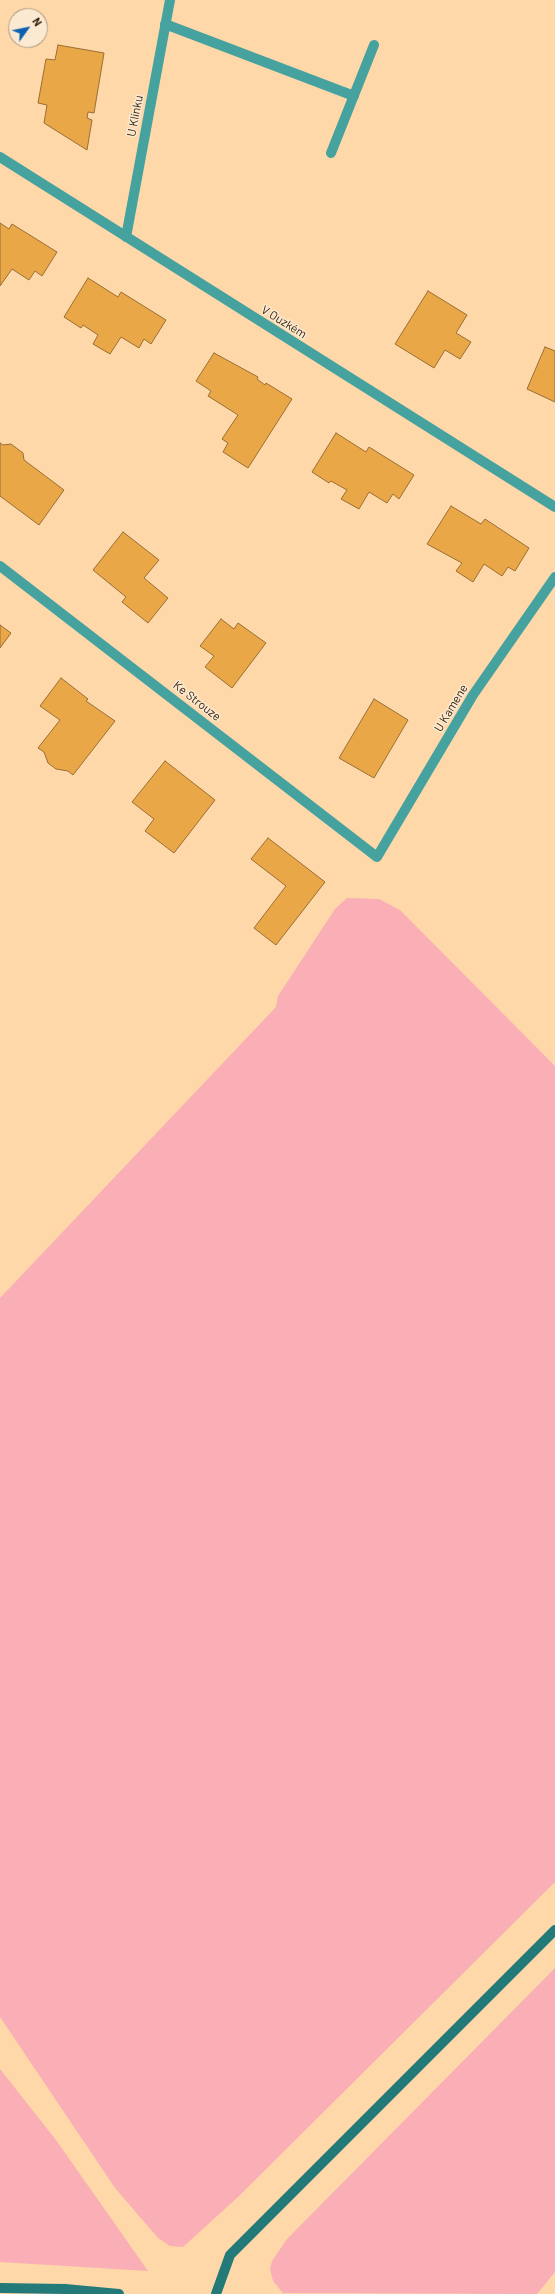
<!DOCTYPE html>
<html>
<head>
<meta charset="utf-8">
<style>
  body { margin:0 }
  #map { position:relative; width:555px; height:2294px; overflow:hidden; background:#fed8a9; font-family:Barlow,sans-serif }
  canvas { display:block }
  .north { position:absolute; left:8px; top:8px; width:40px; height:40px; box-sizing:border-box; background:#fce9d2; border:1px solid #ab9880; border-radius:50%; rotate:57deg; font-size:11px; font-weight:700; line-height:16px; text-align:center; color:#311f06 }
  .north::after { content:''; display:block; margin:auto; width:14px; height:18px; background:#0d62b0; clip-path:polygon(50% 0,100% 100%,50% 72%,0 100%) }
</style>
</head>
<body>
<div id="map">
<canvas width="555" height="2294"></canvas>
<div class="north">N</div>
</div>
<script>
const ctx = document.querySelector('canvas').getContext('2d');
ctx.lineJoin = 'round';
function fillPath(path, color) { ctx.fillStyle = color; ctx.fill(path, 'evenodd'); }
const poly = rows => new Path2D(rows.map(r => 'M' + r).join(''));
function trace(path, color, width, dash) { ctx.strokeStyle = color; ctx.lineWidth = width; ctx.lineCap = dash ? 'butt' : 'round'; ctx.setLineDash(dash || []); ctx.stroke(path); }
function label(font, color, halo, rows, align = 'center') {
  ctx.font = font + ' Barlow,sans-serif'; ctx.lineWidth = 3; ctx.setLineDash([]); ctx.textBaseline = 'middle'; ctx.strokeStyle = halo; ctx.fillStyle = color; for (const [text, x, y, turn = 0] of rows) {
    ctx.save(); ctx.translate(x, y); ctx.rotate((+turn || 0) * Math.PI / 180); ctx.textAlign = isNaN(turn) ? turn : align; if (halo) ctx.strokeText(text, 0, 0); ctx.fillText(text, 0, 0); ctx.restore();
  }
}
fillPath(poly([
  [347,898,379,899,400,910,555,1066,555,1882,238,2197,183,2247,170,2246,158,2238,115,2188,0,2017,0,1298,276,1007,278,996,335,909],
  [555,1968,555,2272,537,2294,283,2293,273,2281,270,2269,272,2261,287,2239],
  [0,2069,56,2140,148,2271,0,2262]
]), '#faaeb6');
const building = poly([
  [58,45,104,53,94,113,88,112,87,118,92,120,87,150,44,123,47,105,38,103,46,59,55,60,58,45],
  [0,223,9,229,12,224,57,252,42,276,35,271,29,280,12,269,0,286,0,223],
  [88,278,118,297,121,292,166,320,151,344,144,339,139,348,121,337,110,354,93,344,98,335,83,325,81,328,64,317,88,278],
  [428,291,467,315,456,333,471,342,460,359,445,350,434,368,395,344,428,291],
  [545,347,555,351,555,402,527,389,545,347],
  [214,353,258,377,257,379,265,385,266,383,292,399,248,468,223,452,228,443,222,439,238,415,208,396,211,391,196,381,214,353],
  [336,433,366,452,369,447,414,475,399,499,393,494,387,503,369,492,359,509,341,499,347,490,331,481,329,483,312,472,336,433],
  [0,443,3,445,11,444,23,453,24,460,64,490,39,525,0,496,0,443],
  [451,506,481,524,485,519,529,548,515,571,508,567,502,576,484,564,473,582,456,571,462,563,427,544,451,506],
  [123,532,159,560,144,578,168,598,148,623,122,602,126,597,93,570,123,532],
  [221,619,234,629,238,623,266,643,232,688,205,667,214,656,200,646,221,619],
  [0,625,11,633,0,648,0,625],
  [61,678,88,699,86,701,115,721,73,775,68,771,56,769,48,763,44,752,38,748,60,720,40,706,61,678],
  [374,699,408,720,374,778,339,758,374,699],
  [165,761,215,800,174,853,145,831,154,819,132,802,165,761],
  [268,838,325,882,276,945,254,928,286,886,251,859,268,838]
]);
fillPath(building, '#eaa748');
trace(building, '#996e34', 1);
trace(poly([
  [165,24,354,96],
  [331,153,374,45],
  [0,157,555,507],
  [126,237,170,0],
  [0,566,377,857,473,695,555,577]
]), '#45a29f', 10);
trace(poly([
  [0,2288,65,2289,119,2294],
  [216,2294,230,2255,555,1930]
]), '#247a78', 10);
label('12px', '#311f06', '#fce9d2', [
  ["U Klínku",135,116,-79],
  ["V Ouzkém",284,322,32],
  ["Ke Strouze",197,701,38],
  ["U Kamene",451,708,-59]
]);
</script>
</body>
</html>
